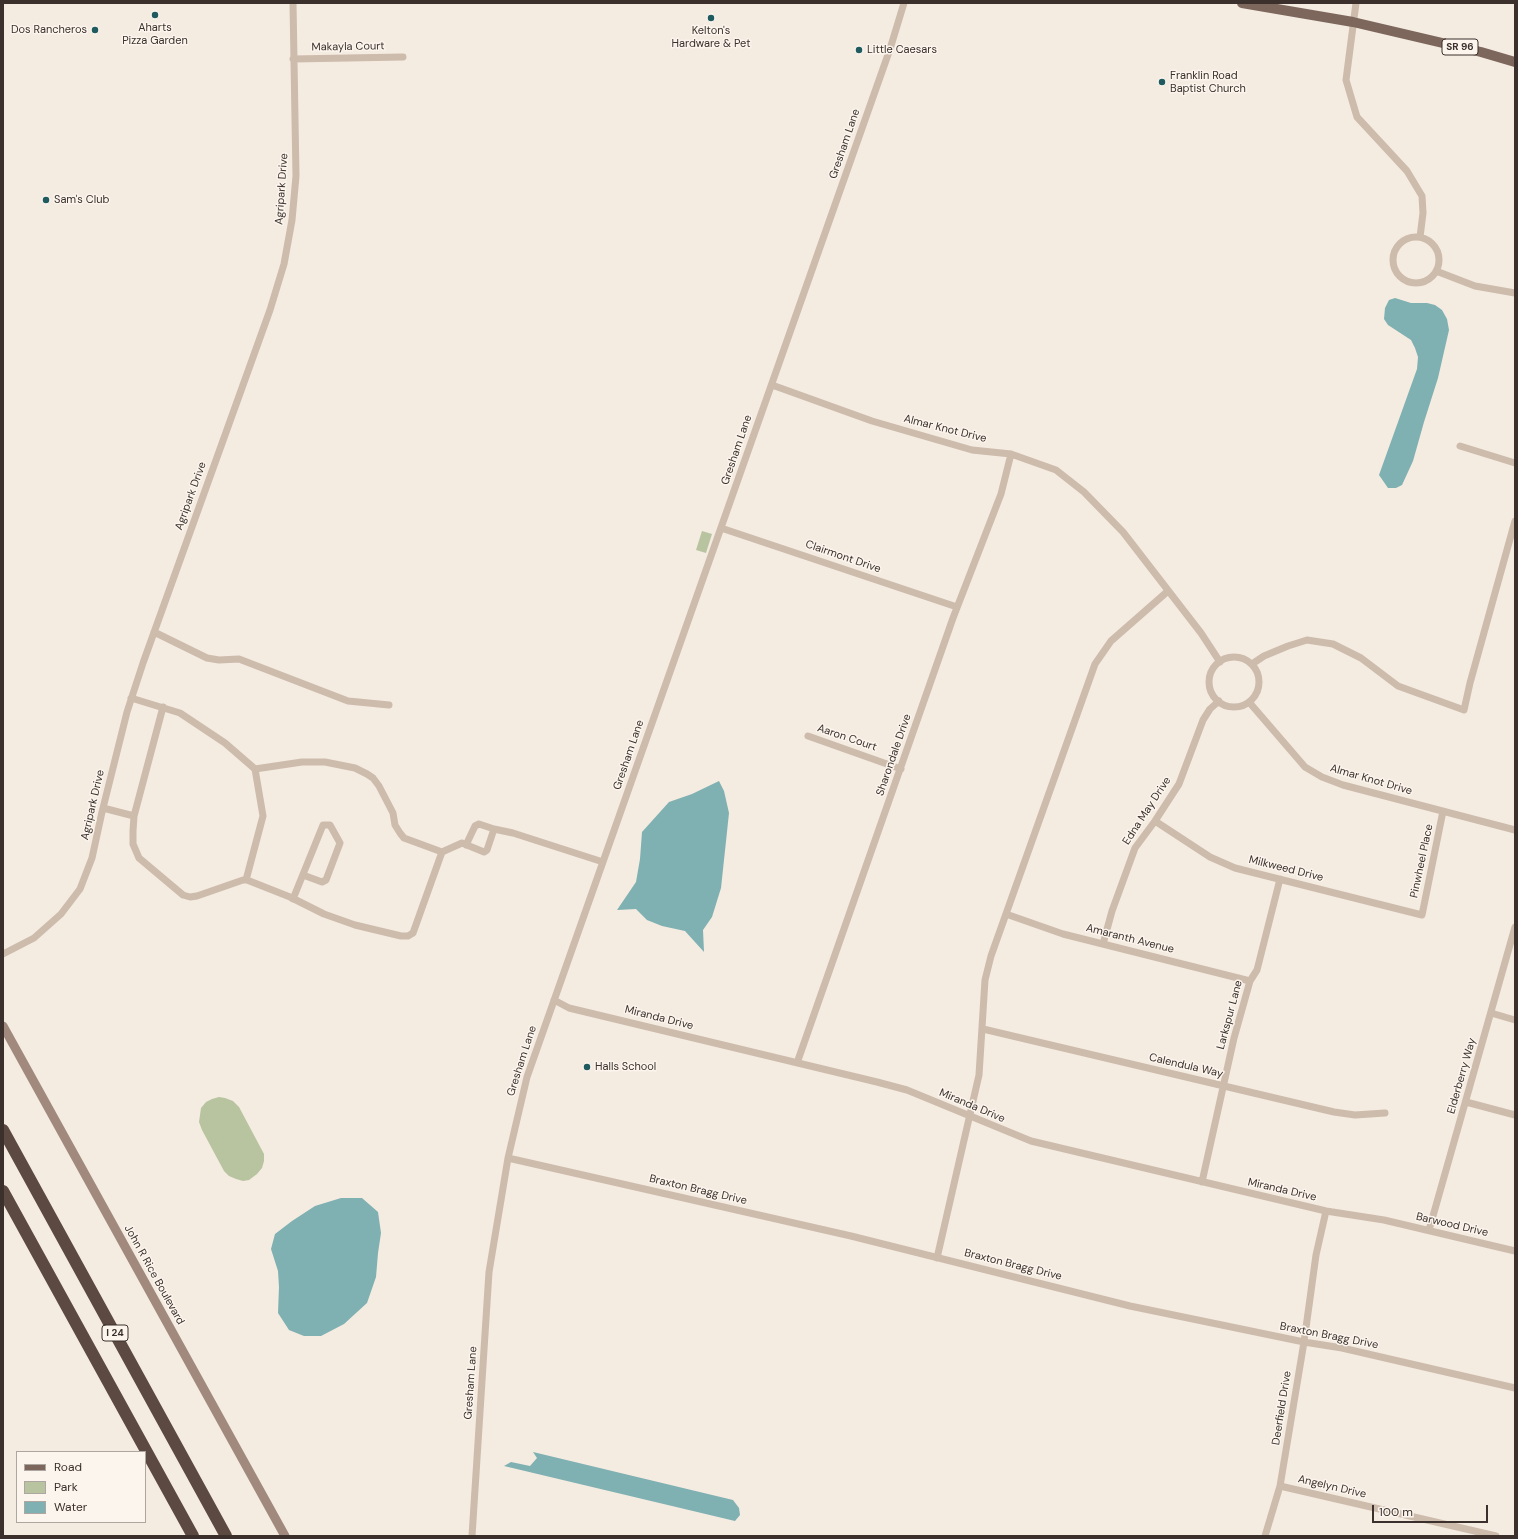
<!DOCTYPE html>
<html>
<head>
<meta charset="utf-8">
<style>
  body { margin:0 }
  #map { position:relative; width:1518px; height:1539px; overflow:hidden; background:#f4ebe1; font-family:"DM Sans",sans-serif }
  canvas { display:block }
  .frame { position:absolute; inset:0; border:4px solid #3b302b; pointer-events:none }
  .legend { position:absolute; left:16px; top:1451px; width:130px; height:72px; box-sizing:border-box; background:#fbf5ee; border:1px solid #aea6a0; margin:0; padding:5px 7px; list-style:none; font-size:12px; color:#3b302b }
  .legend li { display:flex; align-items:center; gap:8px; height:20px }
  .legend b { width:20px; border:1px solid #aea6a0 }
  .scale { position:absolute; left:1372px; top:1505px; width:116px; height:18px; box-sizing:border-box; border:2px solid #3b302b; border-top:0; padding-left:5px; font-size:12px; line-height:14px; white-space:nowrap; color:#3b302b; -webkit-text-stroke:3px #fbf5ee; paint-order:stroke }
</style>
</head>
<body>
<div id="map">
<canvas width="1518" height="1539"></canvas>
<div class="frame"></div>
<ul class="legend">
<li><b style="height:5px;background:#7d675c"></b>Road</li>
<li><b style="height:11px;background:#b8c4a0"></b>Park</li>
<li><b style="height:11px;background:#7fb0b2"></b>Water</li>
</ul>
<div class="scale">100 m</div>
</div>
<script>
const ctx = document.querySelector('canvas').getContext('2d');
ctx.lineJoin = 'round';
function fillPath(path, color) { ctx.fillStyle = color; ctx.fill(path, 'evenodd'); }
const poly = rows => new Path2D(rows.map(r => 'M' + r).join(''));
function trace(path, color, width, dash) { ctx.strokeStyle = color; ctx.lineWidth = width; ctx.lineCap = dash ? 'butt' : 'round'; ctx.setLineDash(dash || []); ctx.stroke(path); }
function label(font, color, halo, rows, align = 'center') {
  ctx.font = font + ' "DM Sans",sans-serif'; ctx.lineWidth = 3; ctx.setLineDash([]); ctx.textBaseline = 'middle'; ctx.strokeStyle = halo; ctx.fillStyle = color; for (const [text, x, y, turn = 0] of rows) {
    ctx.save(); ctx.translate(x, y); ctx.rotate((+turn || 0) * Math.PI / 180); ctx.textAlign = isNaN(turn) ? turn : align; if (halo) ctx.strokeText(text, 0, 0); ctx.fillText(text, 0, 0); ctx.restore();
  }
}
fillPath(poly([
  [702,531,712,534,706,553,696,550],
  [219,1097,225,1098,233,1101,239,1107,264,1154,264,1161,262,1168,257,1174,249,1180,243,1181,236,1179,229,1176,224,1171,202,1130,199,1122,201,1108,206,1102,212,1099]
]), '#b8c4a0');
fillPath(poly([
  [1395,298,1411,303,1427,303,1435,305,1442,310,1447,319,1449,330,1438,378,1424,422,1413,461,1402,485,1396,488,1388,488,1379,475,1417,369,1418,357,1415,348,1411,340,1388,325,1384,319,1385,308,1389,300],
  [719,781,724,791,729,813,721,888,712,917,703,930,704,952,685,931,662,926,647,920,636,909,617,910,636,882,640,859,642,832,669,802,692,794],
  [341,1198,362,1198,378,1212,381,1233,378,1253,376,1277,367,1303,344,1324,321,1336,304,1336,289,1330,278,1313,279,1287,278,1271,271,1249,275,1234,292,1221,315,1206],
  [533,1452,733,1500,739,1508,740,1515,735,1521,504,1466,511,1462,530,1466,537,1458]
]), '#7fb0b2');
trace(poly([
  [1356,3,1346,80,1357,117,1407,171,1422,196,1423,213,1420,237],
  [293,59,403,57],
  '1393 260a23 23 0 1 1 46 0a23 23 0 1 1-46 0Z',
  [1436,271,1475,286,1515,293],
  [772,385,872,421,972,450,1011,454,1056,470,1084,492,1123,532,1201,633,1220,662],
  [1460,446,1515,463],
  [721,528,957,607],
  [154,632,207,658,219,660,239,659,348,701,389,705],
  '1209 682a25 25 0 1 1 50 0a25 25 0 1 1-50 0Z',
  [1252,664,1264,656,1288,646,1307,640,1333,644,1361,658,1398,686,1464,710,1470,683,1515,521],
  [131,698,180,713,225,743,255,769,302,762,325,762,355,768,367,774,373,778,379,786,393,813,395,825,400,833,404,838,442,852],
  [1249,702,1305,767,1322,777,1343,785,1515,830],
  [808,736,901,769],
  [103,808,134,816,133,831,133,844,139,858,183,895,190,897,197,896,243,880,247,880,290,897,324,914,355,925,401,936,408,936,413,933,442,852,462,843,484,852,487,850,494,829,513,833,603,862],
  [134,816,163,707],
  [1155,821,1210,857,1235,868,1422,915,1443,811],
  [466,845,475,826,479,824,494,829],
  [246,880,263,816,255,769],
  [293,899,323,825,330,825,340,843,326,880,322,882,303,875],
  [1006,914,1063,934,1250,981],
  [1103,944,1112,911,1135,848,1155,821,1179,784,1203,720,1210,709,1219,701],
  [3,954,34,938,61,914,80,889,92,858,102,812,127,712,143,663,270,310,284,264,292,220,296,176,293,3],
  [554,1000,569,1008,877,1082,907,1090,1031,1141,1326,1211,1384,1220,1515,1251],
  [1491,1013,1515,1020],
  [983,1029,1334,1112,1355,1115,1385,1113],
  [797,1063,953,618,1001,494,1011,454],
  [1466,1102,1515,1115],
  [508,1158,851,1236,1130,1306,1304,1342,1342,1348,1515,1388],
  [1202,1182,1234,1038,1250,981,1257,970,1280,879],
  [1429,1230,1515,927],
  [937,1258,979,1075,985,980,991,956,1095,664,1111,641,1168,591],
  [1280,1486,1496,1536],
  [472,1536,489,1272,508,1158,527,1077,890,49,904,3],
  [1265,1536,1280,1486,1304,1342,1316,1255,1326,1211]
]), '#cdbbac', 7);
trace(poly([
  [3,1026,285,1536]
]), '#a18a7d', 9);
trace(poly([
  [1242,3,1353,22,1481,52,1515,62]
]), '#7d675c', 10);
trace(poly([
  [3,1130,226,1536],
  [3,1191,193,1536]
]), '#5c4a42', 12);
for (const [x, y, r, color] of [
  [155,15,4,"#1f5a5e"],
  [711,18,4,"#1f5a5e"],
  [95,30,4,"#1f5a5e"],
  [859,50,4,"#1f5a5e"],
  [1162,82,4,"#1f5a5e"],
  [46,200,4,"#1f5a5e"],
  [587,1067,4,"#1f5a5e"]
]) { const dot = new Path2D(); dot.arc(x, y, r, 0, 2 * Math.PI); ctx.fillStyle = color; ctx.fill(dot); trace(dot, '#fbf5ee', 1.5); }
for (const [x, y, w] of [
  [1460,47,36],
  [115,1333,26]
]) { const box = new Path2D(); box.roundRect(x - w / 2, y - 8, w, 16, 3); ctx.fillStyle = '#fbf5ee'; ctx.fill(box); trace(box, '#3b302b', 1); }
label('bold 10px', '#3b302b', null, [
  ["SR 96",1460,47],
  ["I 24",115,1333]
]);
label('11px', '#3b302b', '#fbf5ee', [
  ["Aharts",155,28,"center"],
  ["Pizza Garden",155,41,"center"],
  ["Dos Rancheros",87,30,"right"],
  ["Kelton's",711,31,"center"],
  ["Hardware & Pet",711,44,"center"],
  ["Little Caesars",867,50],
  ["Franklin Road",1170,76],
  ["Baptist Church",1170,89],
  ["Sam's Club",54,200],
  ["Halls School",595,1067]
], 'left');
label('11px', '#3b302b', '#fbf5ee', [
  ["Makayla Court",348,47,-1],
  ["Gresham Lane",845,144,-71],
  ["Agripark Drive",282,189,-86],
  ["Almar Knot Drive",945,429,14],
  ["Gresham Lane",737,450,-71],
  ["Agripark Drive",191,496,-70],
  ["Clairmont Drive",843,557,19],
  ["Aaron Court",847,738,19],
  ["Gresham Lane",629,755,-71],
  ["Sharondale Drive",894,755,-71],
  ["Almar Knot Drive",1371,780,16],
  ["Agripark Drive",93,805,-77],
  ["Edna May Drive",1147,811,-57],
  ["Pinwheel Place",1422,861,-78],
  ["Milkweed Drive",1286,869,14],
  ["Amaranth Avenue",1130,939,14],
  ["Larkspur Lane",1230,1015,-75],
  ["Miranda Drive",659,1018,14],
  ["Gresham Lane",522,1061,-72],
  ["Calendula Way",1186,1066,13],
  ["Elderberry Way",1462,1076,-74],
  ["Miranda Drive",972,1106,23],
  ["Braxton Bragg Drive",698,1190,13],
  ["Miranda Drive",1282,1190,13],
  ["Barwood Drive",1452,1225,13],
  ["Braxton Bragg Drive",1013,1265,14],
  ["John R Rice Boulevard",154,1275,61],
  ["Braxton Bragg Drive",1329,1336,11],
  ["Gresham Lane",471,1383,-86],
  ["Deerfield Drive",1282,1408,-81],
  ["Angelyn Drive",1332,1487,13]
]);
</script>
</body>
</html>
